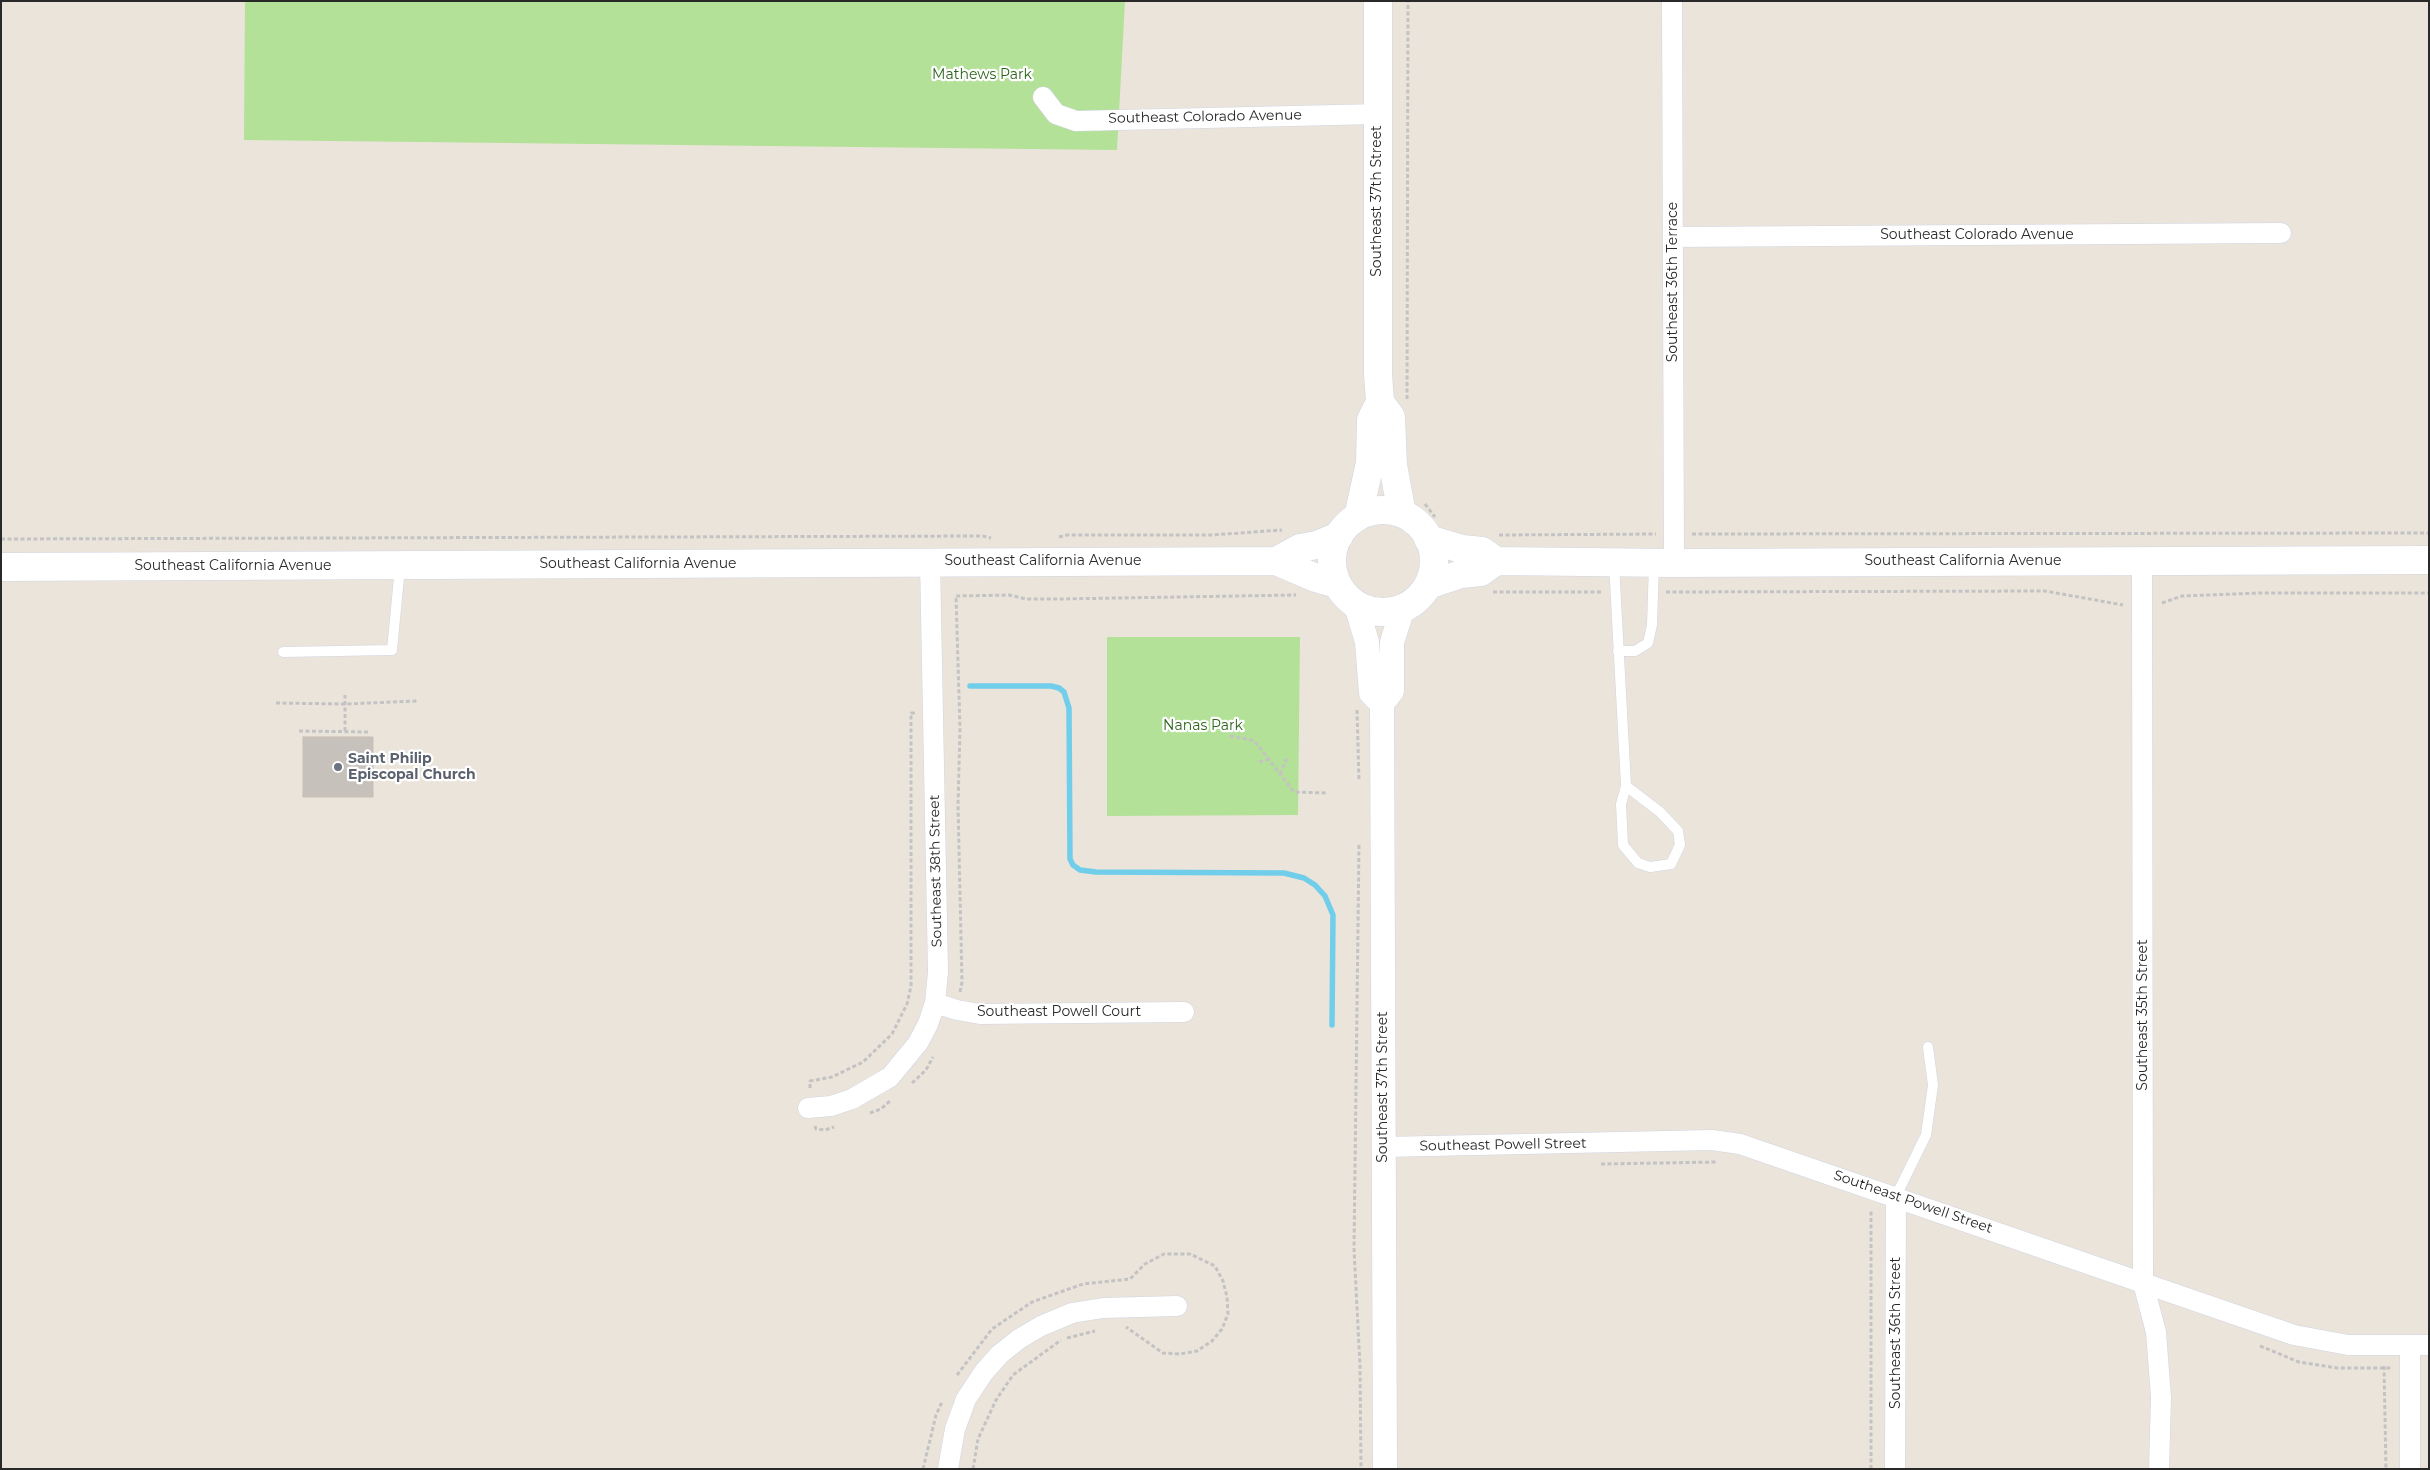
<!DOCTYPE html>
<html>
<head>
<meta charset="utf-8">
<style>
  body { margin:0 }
  #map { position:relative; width:2430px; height:1470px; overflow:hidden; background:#ebe4db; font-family:Montserrat,sans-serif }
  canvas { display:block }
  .frame { position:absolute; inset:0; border:2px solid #292929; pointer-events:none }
</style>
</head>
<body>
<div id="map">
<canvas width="2430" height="1470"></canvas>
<div class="frame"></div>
</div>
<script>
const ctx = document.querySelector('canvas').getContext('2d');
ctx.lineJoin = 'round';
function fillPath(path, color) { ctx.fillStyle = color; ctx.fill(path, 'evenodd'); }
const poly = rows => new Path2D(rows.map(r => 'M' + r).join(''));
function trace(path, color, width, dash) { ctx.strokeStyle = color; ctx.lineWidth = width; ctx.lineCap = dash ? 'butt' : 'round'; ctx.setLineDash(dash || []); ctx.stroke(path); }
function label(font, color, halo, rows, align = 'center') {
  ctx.font = font + ' Montserrat,sans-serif'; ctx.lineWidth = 4.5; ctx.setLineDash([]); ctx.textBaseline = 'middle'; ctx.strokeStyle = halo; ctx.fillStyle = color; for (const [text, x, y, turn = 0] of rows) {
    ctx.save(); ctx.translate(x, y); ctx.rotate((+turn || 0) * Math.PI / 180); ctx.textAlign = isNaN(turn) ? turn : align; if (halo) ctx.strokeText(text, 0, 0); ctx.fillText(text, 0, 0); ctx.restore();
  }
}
fillPath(poly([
  [245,1,1125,1,1117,150,244,140],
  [1107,637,1300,637,1298,815,1107,816]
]), '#b3e198');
trace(poly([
  [970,686,1051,686,1059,688,1064,692,1069,708,1070,859,1073,865,1080,870,1096,872,1284,873,1304,878,1315,885,1325,896,1333,915,1332,1025]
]), '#70ceeb', 5.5);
const building = poly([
  [303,737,373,737,373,797,303,797,303,737]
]);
fillPath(building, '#c6c1bb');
trace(building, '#c6bfb5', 1);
const service = poly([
  [1614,563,1626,786,1621,804,1623,845,1638,863,1650,867,1671,864,1680,845,1678,831,1660,812,1626,786],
  [1618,651,1635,651,1648,643,1652,625,1654,564],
  [283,652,392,650,400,567],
  [1896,1196,1926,1135,1933,1085,1928,1047]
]);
const minor = poly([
  [1672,1,1674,563],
  [1043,97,1056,114,1076,121,1378,114],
  [1673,237,2281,233],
  [2142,560,2143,1283,2156,1332,2161,1397,2159,1469],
  [935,1003,957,1010,980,1014,1184,1012],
  [808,1108,831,1106,852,1099,890,1077,918,1043,928,1024,935,1003,938,972,930,561],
  [1384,1147,1712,1140,1740,1144,2294,1335,2348,1345,2429,1345],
  [2410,1345,2410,1469],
  [948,1469,955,1429,966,1399,984,1372,1000,1354,1019,1339,1041,1326,1072,1313,1103,1308,1177,1306],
  [1895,1469,1896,1196]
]);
const tertiary = poly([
  [1356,605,1367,642,1371,693,1382,704],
  [1385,1469,1382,704,1392,691,1392,642,1403,608]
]);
const secondary = poly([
  [1378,1,1378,374,1380,402,1391,417,1393,465,1402,514],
  '1332 561a51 51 0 1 1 102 0a51 51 0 1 1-102 0Z',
  [1358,517,1370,463,1371,420,1380,402],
  [1428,539,1462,549,1482,551,1496,561,1674,563,2429,560],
  [1276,561,1300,548,1317,545,1339,536],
  [1,567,1276,561,1316,578,1337,584],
  [1428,585,1461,574,1481,572,1496,561]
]);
trace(service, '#d0d4e2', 11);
trace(minor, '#d0d4e2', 21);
trace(tertiary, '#d0d4e2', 25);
trace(secondary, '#d0d4e2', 29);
trace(poly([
  [1407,399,1408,1],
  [1425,504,1435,517],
  [1692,534,2429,533],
  [1499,535,1656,534],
  [1059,537,1067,535,1212,535,1282,530],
  [1,539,983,536,991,538],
  [1493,592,1602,592],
  [1666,592,2045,591,2123,605],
  [2162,603,2182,596,2259,593,2429,593],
  [276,703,345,704,417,701],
  [1357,710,1359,781],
  [299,731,370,732],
  [345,731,345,695],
  [1230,736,1252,740,1257,744,1294,792,1327,793],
  [1259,762,1269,759],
  [1280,774,1287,758],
  [1359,845,1354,1249,1360,1366,1361,1469],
  [960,992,962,982,958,805,960,729,956,596,1009,595,1026,599,1060,599,1296,595],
  [912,1083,926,1070,933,1057],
  [810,1088,810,1081,832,1077,863,1062,892,1034,907,1004,911,986,911,713,915,713],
  [870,1113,881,1109,890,1101],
  [815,1126,816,1129,825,1130,834,1127],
  [1601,1164,1717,1162],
  [1067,1338,1095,1331],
  [2260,1346,2299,1362,2337,1368,2392,1368],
  [2384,1366,2386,1469],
  [957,1375,992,1329,1032,1302,1083,1284,1130,1279,1145,1264,1164,1254,1190,1254,1215,1266,1223,1281,1227,1297,1228,1314,1222,1329,1212,1341,1197,1351,1180,1354,1163,1353,1126,1327],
  [923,1469,936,1415,942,1402],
  [973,1469,978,1439,996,1400,1013,1375,1061,1340],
  [1871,1469,1871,1210]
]), '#c3c3c3', 3, [4, 2.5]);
trace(service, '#fff', 10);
trace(minor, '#fff', 20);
trace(tertiary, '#fff', 24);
trace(secondary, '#fff', 28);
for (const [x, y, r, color] of [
  [338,767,5,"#6b7280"]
]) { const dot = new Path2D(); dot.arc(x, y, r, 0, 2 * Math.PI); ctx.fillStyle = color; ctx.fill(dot); trace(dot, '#fff', 2); }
label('14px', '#2d641b', '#fff', [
  ["Mathews Park",982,75],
  ["Nanas Park",1203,726]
]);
label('14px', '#292929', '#fff', [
  ["Southeast Colorado Avenue",1205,117,-1],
  ["Southeast 37th Street",1377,201,-90],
  ["Southeast Colorado Avenue",1977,235],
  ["Southeast 36th Terrace",1673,282,-90],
  ["Southeast California Avenue",1043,561],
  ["Southeast California Avenue",1963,561],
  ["Southeast California Avenue",638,564],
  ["Southeast California Avenue",233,566],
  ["Southeast 38th Street",936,871,-91],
  ["Southeast Powell Court",1059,1012],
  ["Southeast 35th Street",2143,1015,-90],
  ["Southeast 37th Street",1383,1087,-90],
  ["Southeast Powell Street",1503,1145,-1],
  ["Southeast Powell Street",1913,1202,19],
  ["Southeast 36th Street",1896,1333,-90]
]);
label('bold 14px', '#5b616d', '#fff', [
  ["Saint Philip",348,759],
  ["Episcopal Church",348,775]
], 'left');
</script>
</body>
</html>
